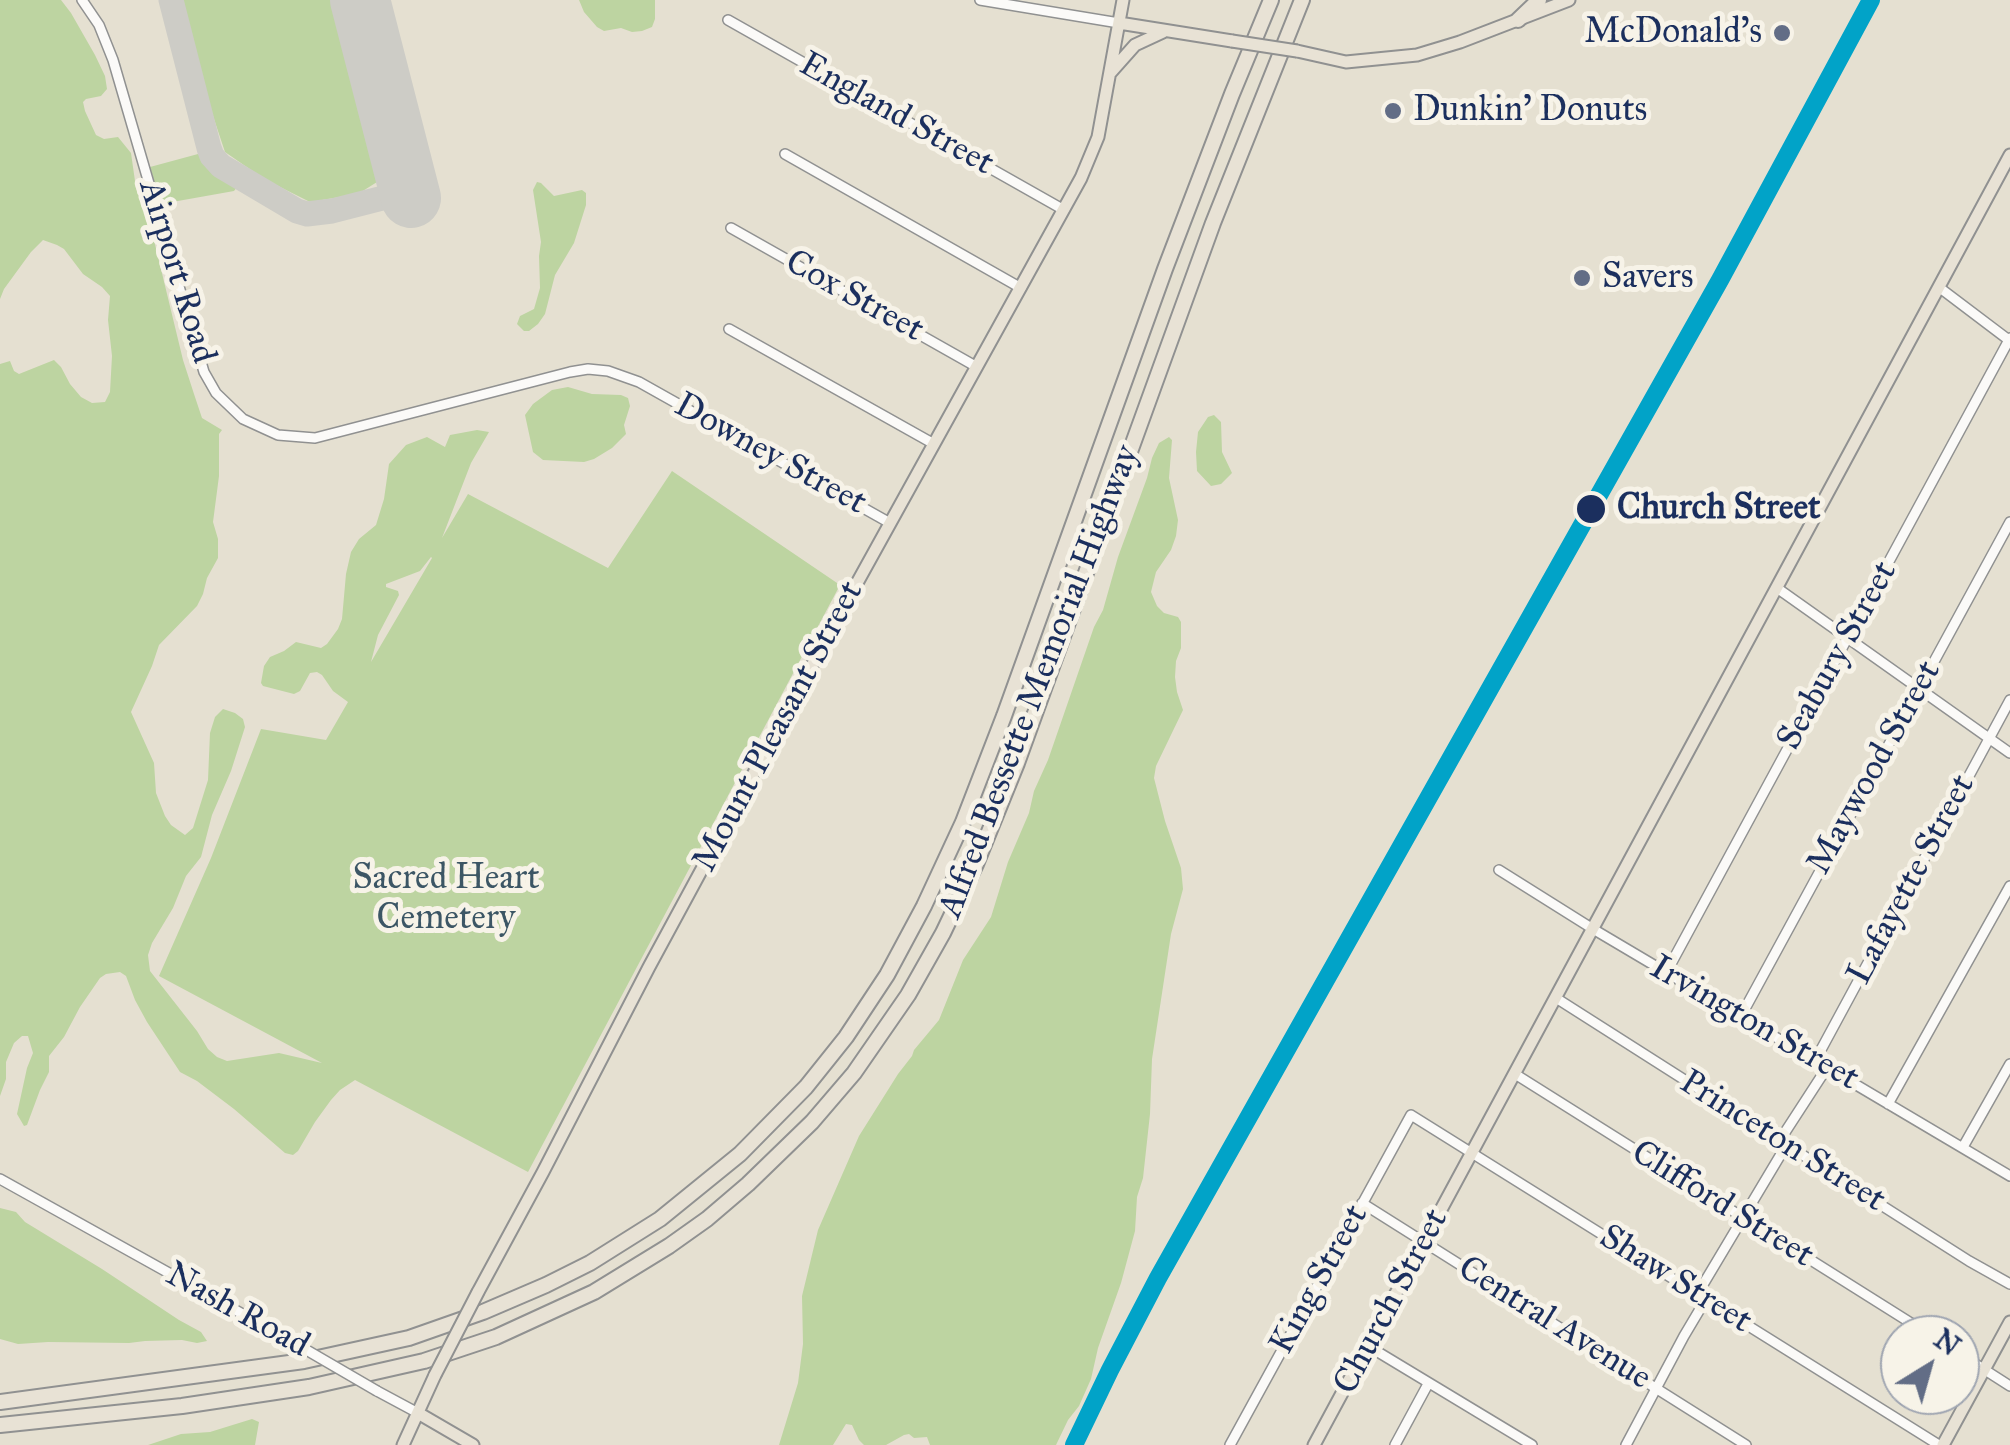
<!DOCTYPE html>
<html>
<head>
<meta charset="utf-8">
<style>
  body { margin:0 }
  #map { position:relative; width:2010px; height:1445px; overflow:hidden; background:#e5e0d1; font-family:"IM FELL Great Primer",serif }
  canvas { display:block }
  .north { position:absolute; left:1880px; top:1315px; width:100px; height:100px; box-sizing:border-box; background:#f7f3e8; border:2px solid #9fa5b1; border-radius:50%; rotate:37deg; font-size:28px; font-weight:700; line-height:40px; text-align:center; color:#1b2f5e }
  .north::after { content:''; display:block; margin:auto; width:35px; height:45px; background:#626d86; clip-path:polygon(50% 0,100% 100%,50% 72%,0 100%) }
</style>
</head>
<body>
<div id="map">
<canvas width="2010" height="1445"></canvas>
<div class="north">N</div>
</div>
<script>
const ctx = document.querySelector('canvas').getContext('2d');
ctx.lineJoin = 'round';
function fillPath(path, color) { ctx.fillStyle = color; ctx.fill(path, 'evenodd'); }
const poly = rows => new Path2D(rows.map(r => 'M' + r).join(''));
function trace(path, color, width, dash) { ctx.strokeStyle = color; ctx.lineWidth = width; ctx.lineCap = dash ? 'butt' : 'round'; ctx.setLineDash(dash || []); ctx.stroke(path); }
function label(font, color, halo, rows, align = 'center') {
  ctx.font = font + ' "IM FELL Great Primer",serif'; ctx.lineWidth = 10; ctx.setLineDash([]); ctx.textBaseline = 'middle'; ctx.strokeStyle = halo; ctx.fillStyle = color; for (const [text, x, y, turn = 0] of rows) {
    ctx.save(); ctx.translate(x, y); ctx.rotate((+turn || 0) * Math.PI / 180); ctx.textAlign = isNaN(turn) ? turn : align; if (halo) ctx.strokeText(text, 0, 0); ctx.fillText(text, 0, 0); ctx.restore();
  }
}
fillPath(poly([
  [0,0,61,0,71,13,95,55,105,76,107,89,101,96,86,99,83,102,85,111,96,135,104,139,118,137,131,153,136,188,152,232,183,360,194,394,202,418,222,430,219,434,219,476,213,522,218,539,218,558,207,578,203,594,197,606,159,645,152,666,131,712,154,763,156,793,165,816,171,825,185,835,193,828,208,780,210,733,215,717,223,709,235,713,243,719,245,727,231,771,212,815,201,857,186,876,173,908,152,943,148,955,150,971,197,1031,208,1049,217,1057,227,1061,279,1053,322,1063,159,976,211,858,261,729,326,740,348,702,333,691,322,675,317,672,310,673,300,691,294,694,263,686,261,683,264,666,270,657,284,651,296,642,321,648,327,644,338,629,342,619,346,574,351,552,359,539,376,525,384,499,389,464,406,445,427,437,445,447,450,435,477,430,489,432,471,463,442,538,468,494,608,568,672,471,840,585,528,1172,355,1080,340,1090,331,1100,315,1122,298,1151,293,1155,285,1153,234,1109,197,1081,180,1072,147,1022,135,1000,126,976,120,972,106,974,100,978,80,1007,64,1037,49,1056,49,1072,40,1090,27,1125,24,1126,17,1114,27,1068,33,1053,28,1036,22,1036,14,1043,6,1062,6,1079,0,1096,0,364,10,361,14,371,19,374,54,360,61,367,70,384,81,397,92,403,105,402,110,392,112,356,108,320,110,296,102,287,83,274,64,249,57,245,43,240,31,252,4,289,0,299],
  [431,557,432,558,371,662,378,635,399,595,398,591,386,587,386,584,420,571],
  [182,0,344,0,386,162,385,177,358,194,310,202,264,179,225,152,209,104],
  [579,0,655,0,655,19,652,27,642,31,632,32,621,28,604,31,597,27,584,12],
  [198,154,212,168,237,184,237,187,234,191,161,204,150,167],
  [537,182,541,183,554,196,582,190,586,193,586,205,574,243,555,275,545,314,538,324,529,331,524,331,517,324,520,316,534,309,540,288,539,256,541,242,533,190],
  [568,387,592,394,621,395,628,398,630,406,624,425,626,434,612,448,594,459,584,462,543,460,533,452,525,415,533,404,552,390],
  [1214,415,1221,422,1222,452,1232,473,1221,484,1211,486,1197,471,1196,452,1198,432,1208,417],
  [1169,437,1172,440,1169,478,1178,520,1176,536,1171,550,1156,572,1151,592,1157,606,1164,613,1178,617,1181,622,1181,648,1176,661,1175,677,1177,692,1183,710,1156,766,1154,778,1165,821,1181,868,1183,889,1171,934,1152,1059,1150,1114,1143,1178,1137,1197,1135,1231,1121,1283,1098,1348,1091,1379,1079,1406,1068,1420,1056,1445,930,1445,927,1437,914,1438,909,1434,904,1435,886,1445,864,1445,859,1440,852,1425,846,1424,833,1445,779,1445,798,1383,803,1344,802,1296,818,1230,859,1136,898,1074,912,1056,914,1050,939,1020,963,960,991,917,1008,862,1029,813,1034,791,1048,760,1094,627,1103,610,1118,557,1147,478,1152,458,1159,443],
  [0,1208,16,1212,25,1222,102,1269,179,1320,201,1332,207,1341,197,1343,182,1340,145,1341,129,1343,48,1342,18,1344,0,1339],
  [252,1419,259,1422,255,1445,148,1445,181,1434,210,1432]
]), '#bdd4a1');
trace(poly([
  [171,0,209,148,212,156,221,166,297,211,307,214,332,211,410,191]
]), '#cdccc6', 25);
trace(poly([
  [360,0,411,198]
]), '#cdccc6', 60);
const minor = poly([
  [82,0,99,25,113,60,204,372,216,393,243,419,278,435,315,438,570,372,588,369,608,371,639,382,890,523],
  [980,0,1119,23],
  [728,20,1064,210],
  [785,154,1021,288],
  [731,228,977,367],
  [1940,288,2010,341],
  [729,329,934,444],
  [1777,588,2010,753],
  [1499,870,1593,929,2010,1176],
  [1666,973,2010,338],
  [1556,998,1969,1261,2010,1284],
  [1741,1016,2010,522],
  [1816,1059,2010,700],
  [1515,1074,1930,1335],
  [1888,1104,2010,886],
  [1780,1140,1828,1066],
  [1963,1147,2010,1064],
  [0,1179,291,1341],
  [1362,1203,1746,1445],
  [1698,1293,1787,1144],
  [1368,1346,1532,1445],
  [1960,1354,2010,1386],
  [377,1391,418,1413],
  [1230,1445,1411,1115,1939,1445],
  [1395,1445,1428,1384],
  [1626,1445,1684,1336,1706,1299]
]);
const major = poly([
  [1119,23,1232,41],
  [1297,51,1346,62,1417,55,1460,42,1569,0],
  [1111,72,1135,45,1163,32],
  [478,1292,543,1172,649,967,841,612,1081,178,1098,137,1123,0],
  [418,1413,473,1445],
  [403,1445,435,1375],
  [1314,1445,2010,155],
  [1943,1445,2010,1322]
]);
const highway = poly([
  [1518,20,1539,0],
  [0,1402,304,1361,409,1338,483,1312,546,1285,590,1263,660,1219,740,1154,806,1087,846,1037,887,975,924,906,963,822,1004,716,1165,269,1232,94,1271,0],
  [0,1425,182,1406,309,1387,424,1361,496,1337,594,1292,669,1246,707,1219,748,1184,812,1122,854,1073,908,995,943,933,976,864,1017,763,1213,223,1302,0]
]);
trace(minor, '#909191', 12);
trace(major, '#909191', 15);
trace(highway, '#909191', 18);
trace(minor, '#fbfaf8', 9);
trace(major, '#e8e2d5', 11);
trace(highway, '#e8e2d5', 14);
const minorBridge = poly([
  [291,1341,377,1391]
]);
const majorBridge = poly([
  [1232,41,1297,51],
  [435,1375,478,1292]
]);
trace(minorBridge, '#909191', 12, []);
trace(majorBridge, '#909191', 15, []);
trace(minorBridge, '#fbfaf8', 9);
trace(majorBridge, '#e8e2d5', 11);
trace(poly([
  [1074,1445,1110,1370,1158,1278,1720,280,1871,0]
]), '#01a3c8', 18);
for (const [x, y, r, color] of [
  [1782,33,10,"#626d86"],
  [1393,111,10,"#626d86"],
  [1582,278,10,"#626d86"],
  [1591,509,16,"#1b2f5e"]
]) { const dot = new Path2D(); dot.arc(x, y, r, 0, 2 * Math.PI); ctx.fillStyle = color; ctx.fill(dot); trace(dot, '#f7f3e8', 4); }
label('35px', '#1b2f5e', '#f7f3e8', [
  ["McDonald's",1762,33,"right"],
  ["Dunkin' Donuts",1413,111],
  ["Savers",1602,278]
], 'left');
label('35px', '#1b2f5e', '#f7f3e8', [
  ["England Street",896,115,29],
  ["Airport Road",176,272,73],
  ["Cox Street",854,297,29],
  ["Downey Street",770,455,29],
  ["Seabury Street",1838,656,-61],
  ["Alfred Bessette Memorial Highway",1040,682,-69],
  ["Mount Pleasant Street",779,727,-62],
  ["Maywood Street",1875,768,-61],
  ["Lafayette Street",1912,880,-62],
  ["Irvington Street",1754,1024,30],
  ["Princeton Street",1782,1142,32],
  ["Clifford Street",1722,1205,32],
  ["King Street",1320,1280,-61],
  ["Shaw Street",1675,1280,32],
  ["Church Street",1392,1302,-62],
  ["Nash Road",237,1311,29],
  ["Central Avenue",1554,1324,32]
]);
label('bold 35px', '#1b2f5e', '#f7f3e8', [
  ["Church Street",1617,509]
], 'left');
label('35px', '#3c5665', '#f7f3e8', [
  ["Sacred Heart",446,879],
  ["Cemetery",446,919]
]);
</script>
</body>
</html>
